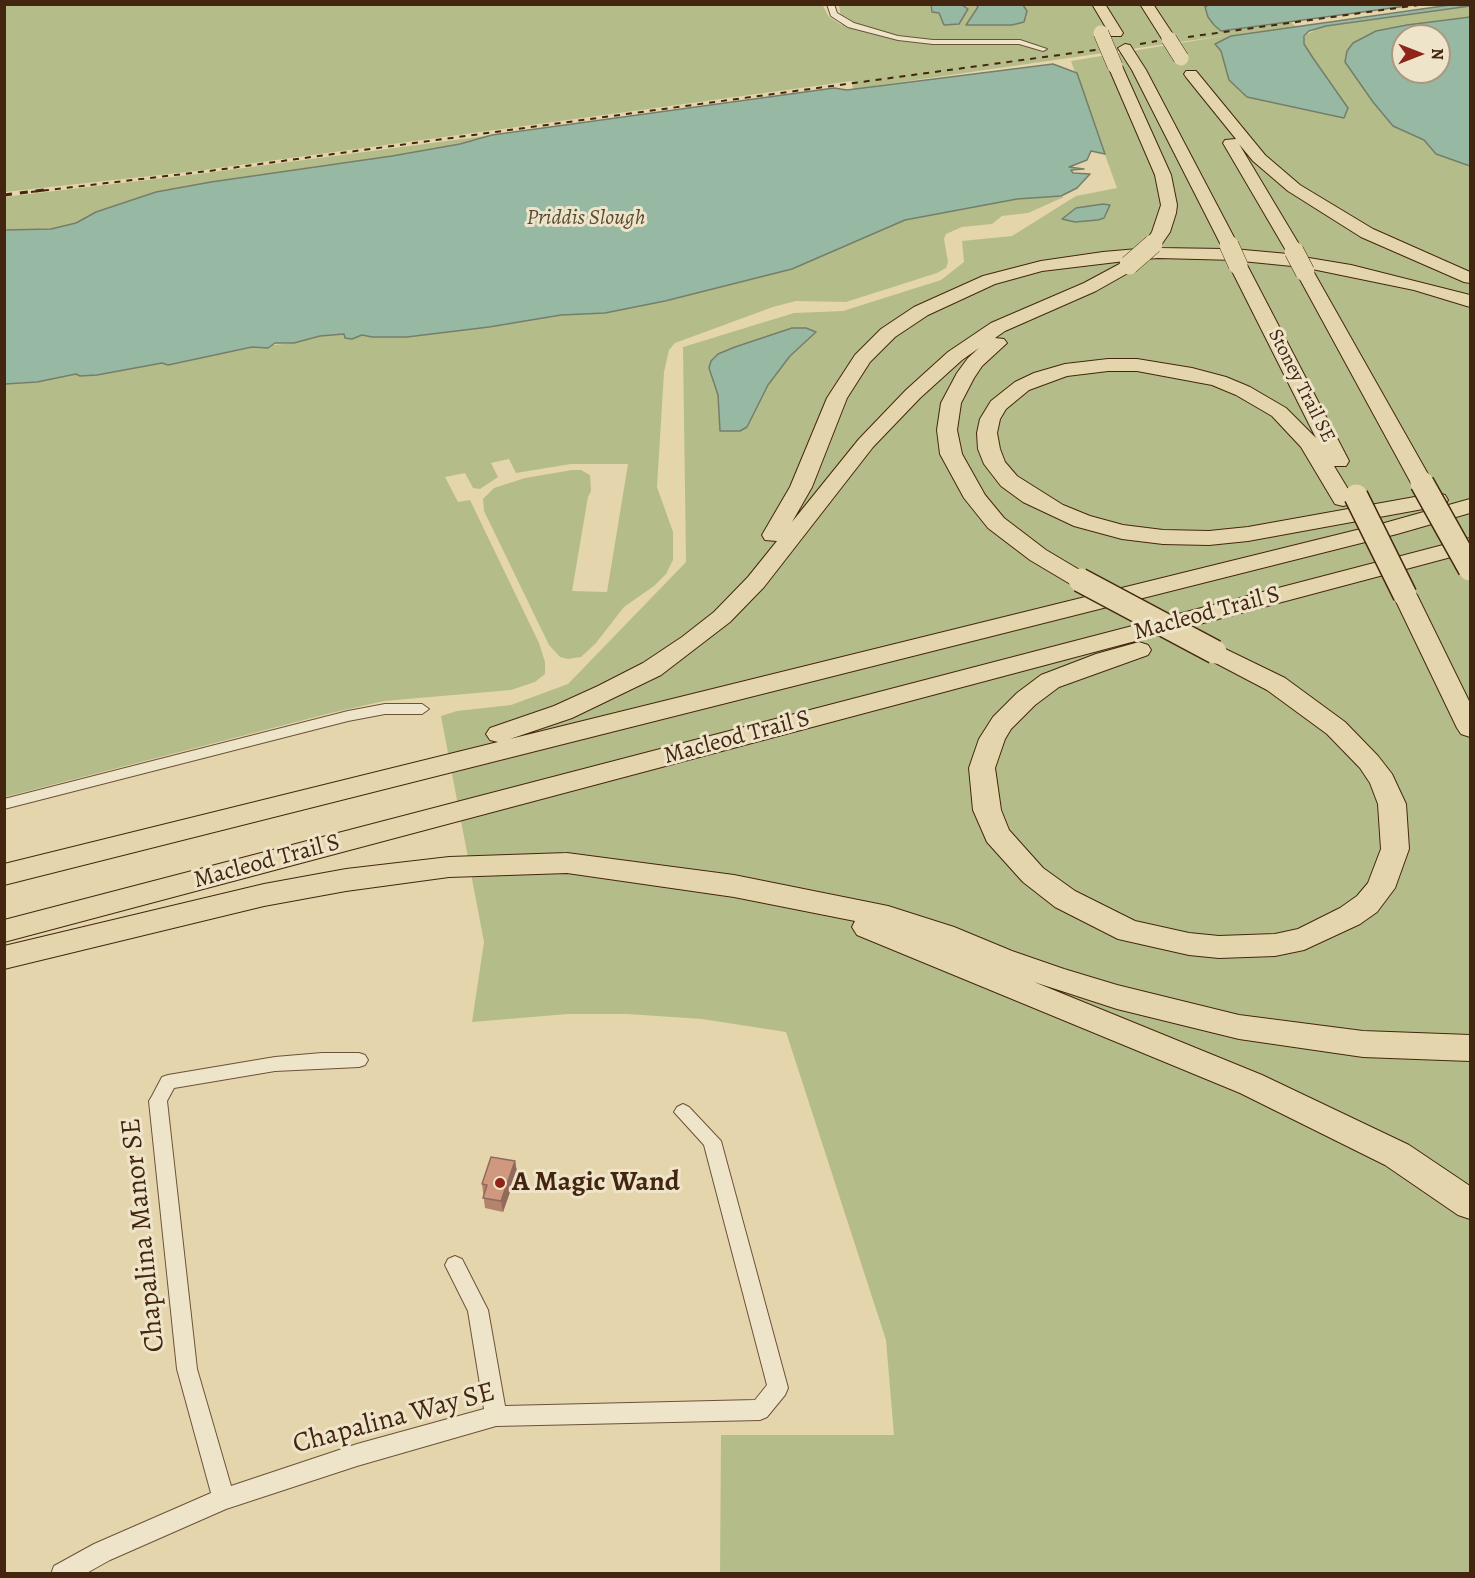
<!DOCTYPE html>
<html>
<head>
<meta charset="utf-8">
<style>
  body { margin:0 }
  #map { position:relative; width:1475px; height:1578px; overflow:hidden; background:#e5d5ad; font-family:Alegreya,serif }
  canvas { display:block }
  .frame { position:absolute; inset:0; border:6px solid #442610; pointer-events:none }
  .north { position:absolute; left:1391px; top:24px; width:60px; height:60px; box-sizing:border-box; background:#eee4ca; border:2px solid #aa9880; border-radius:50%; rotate:90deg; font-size:16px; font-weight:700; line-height:24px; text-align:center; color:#442610 }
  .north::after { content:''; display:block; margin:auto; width:21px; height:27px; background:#8f2418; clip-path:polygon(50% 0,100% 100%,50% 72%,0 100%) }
</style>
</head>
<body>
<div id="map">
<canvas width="1475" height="1578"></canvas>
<div class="frame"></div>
<div class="north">N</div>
</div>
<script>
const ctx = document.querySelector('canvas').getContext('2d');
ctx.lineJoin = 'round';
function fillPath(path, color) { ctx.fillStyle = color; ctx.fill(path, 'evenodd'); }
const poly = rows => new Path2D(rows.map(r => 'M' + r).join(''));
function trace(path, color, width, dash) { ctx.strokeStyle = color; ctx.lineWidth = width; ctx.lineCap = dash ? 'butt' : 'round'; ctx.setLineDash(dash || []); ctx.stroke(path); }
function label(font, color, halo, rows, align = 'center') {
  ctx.font = font + ' Alegreya,serif'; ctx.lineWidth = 6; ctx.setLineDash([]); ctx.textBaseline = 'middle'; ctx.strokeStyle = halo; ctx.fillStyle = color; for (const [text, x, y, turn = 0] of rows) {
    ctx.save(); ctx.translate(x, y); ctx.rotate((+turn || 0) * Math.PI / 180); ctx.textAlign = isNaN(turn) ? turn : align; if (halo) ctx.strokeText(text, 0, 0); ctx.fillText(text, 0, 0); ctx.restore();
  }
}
fillPath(poly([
  [822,4,829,17,842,25,839,5,1271,4,1294,25,1304,39,1306,35,1321,27,1470,6,1470,1573,720,1573,721,1435,894,1435,886,1340,786,1032,702,1019,627,1014,568,1014,472,1022,484,942,441,716,457,711,511,705,568,684,686,562,683,347,794,313,843,311,941,280,964,262,962,241,1012,236,1076,196,1117,188,1071,61,1229,35,853,89,852,81,196,171,5,192,5,5],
  [1403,36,1439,36,1439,72,1403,72],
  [492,135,460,144,392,156,211,182,156,192,96,212,76,223,50,229,5,230,4,197,206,173],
  [1055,196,1064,197,1028,213,1002,216,992,224,962,227,946,234,944,239,948,262,946,268,937,273,846,302,796,301,773,307,675,343,669,350,664,372,657,487,673,532,673,560,666,574,654,586,624,607,596,643,581,657,568,659,560,657,549,645,484,511,483,499,494,488,525,478,572,470,581,470,590,475,591,491,588,497,572,591,607,592,628,464,571,464,516,473,509,459,491,463,498,477,480,489,473,488,465,473,445,477,458,502,470,500,539,643,545,662,545,674,535,682,511,690,384,701,331,713,5,797,4,384,37,382,76,374,126,370,162,363,168,365,252,347,294,343,320,336,345,334,352,339,362,334,372,337,407,337,489,327,561,315,605,313,665,301,792,269,905,220,1017,199]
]), '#b4bd8a');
const water = poly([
  [1210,4,1414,4,1414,5,1221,31,1214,25,1208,17,1205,7,1210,4],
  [931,5,962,5,968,9,959,24,944,25,939,13,932,12,931,5],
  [976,5,1023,5,1027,11,1024,22,1012,25,966,25,978,7,976,5],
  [1450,5,1470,6,1326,26,1309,31,1304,36,1304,44,1313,58,1348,108,1344,118,1247,97,1229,80,1221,51,1215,44,1231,36,1450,5],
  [1470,17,1470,166,1436,154,1424,140,1393,126,1373,102,1345,62,1347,51,1353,43,1376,31,1407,25,1470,17],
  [1403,36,1439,36,1439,72,1403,72,1403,36],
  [1053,64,1077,73,1105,154,1091,151,1087,160,1069,167,1084,169,1071,170,1073,173,1090,174,1077,188,1061,196,1017,199,905,220,792,269,665,301,605,313,561,315,489,327,407,337,372,337,362,335,352,339,345,338,344,334,320,336,294,343,275,343,268,348,252,347,168,365,162,363,97,375,80,376,76,374,37,382,5,384,5,230,51,229,76,223,96,212,156,192,211,182,392,156,460,144,492,135,834,88,847,90,1053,64],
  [1103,204,1110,205,1104,218,1098,220,1075,222,1062,219,1076,208,1103,204],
  [792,328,806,328,816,332,790,356,768,385,747,427,740,431,720,431,718,395,709,368,711,361,718,354,735,347,792,328]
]);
fillPath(water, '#97b9a4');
trace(water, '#767e69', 1.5);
const minor = poly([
  [827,4,834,4,837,13,854,23,898,36,933,40,1020,40,1047,49,1043,51,1019,44,933,44,898,40,848,27,831,16,827,4],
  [385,704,422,704,429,709,422,714,385,714,348,721,4,809,4,799,348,711,385,704],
  [322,1053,359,1053,365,1055,368,1060,365,1065,359,1067,275,1071,174,1088,167,1101,197,1369,231,1486,357,1444,484,1409,468,1311,445,1265,448,1259,455,1256,462,1259,488,1310,505,1406,755,1400,767,1385,704,1145,674,1112,677,1107,683,1104,689,1107,721,1141,788,1388,785,1395,767,1417,760,1420,496,1426,357,1466,226,1509,110,1560,85,1574,51,1574,54,1566,94,1544,211,1493,177,1369,149,1101,152,1096,162,1077,168,1075,275,1057,322,1053]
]);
const motorway = poly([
  [1092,4,1105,4,1123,33,1121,36,1111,36,1092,4],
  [1140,4,1153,4,1176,39,1174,42,1164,42,1140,4],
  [1125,44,1130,45,1146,70,1238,245,1233,249,1288,254,1223,143,1225,140,1236,139,1186,77,1184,74,1186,71,1196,71,1265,155,1300,185,1373,229,1470,272,1470,283,1464,282,1361,237,1288,191,1253,161,1239,144,1303,251,1297,256,1351,265,1470,295,1470,307,1414,290,1312,269,1433,483,1430,488,1422,489,1414,488,1411,483,1296,272,1302,267,1242,261,1247,265,1349,461,1346,466,1334,466,1354,499,1351,504,1343,506,1335,504,1301,447,1272,416,1236,395,1212,385,1137,371,1108,371,1067,376,1029,390,1006,409,1000,419,997,433,1000,449,1005,462,1017,476,1063,505,1090,516,1123,525,1163,530,1209,531,1248,527,1437,493,1445,495,1448,500,1445,505,1248,541,1209,545,1163,544,1122,539,1074,526,1023,502,1001,486,984,464,978,449,977,433,980,419,991,401,1015,382,1034,373,1065,364,1108,359,1137,359,1192,368,1226,377,1250,387,1286,408,1316,438,1229,265,1236,260,1158,258,1131,260,1138,265,1135,269,1096,291,1005,331,995,338,1004,339,1007,343,982,366,974,378,961,403,957,430,962,454,985,495,1004,518,1046,550,1088,575,1092,580,1088,585,1080,587,1072,585,1030,560,988,528,964,498,940,454,937,430,941,403,957,373,968,358,979,348,962,360,920,398,873,447,764,587,730,622,661,675,572,718,510,739,1381,524,1470,499,1470,513,1397,534,4,885,4,864,498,742,490,740,486,734,490,728,554,706,598,686,643,663,682,637,714,612,748,577,777,541,765,540,762,535,790,487,827,398,855,355,881,329,914,307,983,276,1041,261,1103,252,1149,248,1144,244,1152,232,1161,205,1155,175,1108,66,1110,63,1115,62,1122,66,1171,175,1177,205,1176,213,1170,232,1159,248,1223,249,1132,70,1118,48,1125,44],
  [1125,261,1084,283,991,323,948,352,906,390,859,439,792,522,812,487,847,398,870,362,895,337,928,315,995,284,1042,271,1125,261],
  [1470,538,1470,552,4,942,4,920,1470,538],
  [1405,588,1413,590,1417,595,1470,703,1470,737,1461,734,1457,728,1393,595,1397,590,1405,588],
  [1139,642,1148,645,1151,650,1148,655,1059,687,1035,705,1011,729,1005,739,995,768,1001,810,1009,830,1043,868,1075,891,1135,921,1189,933,1219,936,1275,934,1298,929,1340,908,1357,896,1368,883,1381,849,1378,804,1370,783,1360,768,1327,734,1267,690,1206,658,1203,652,1206,646,1215,644,1285,678,1345,722,1378,756,1392,774,1406,804,1409,849,1395,888,1377,912,1360,924,1304,950,1275,956,1219,958,1189,955,1118,939,1055,907,1023,882,987,842,973,810,969,768,979,739,993,717,1017,693,1041,675,1096,654,1139,642],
  [567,853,734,875,888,906,954,927,1012,951,1064,969,1117,985,1239,1015,1363,1031,1470,1035,1470,1061,1363,1057,1239,1039,1117,1009,1034,982,1262,1075,1409,1145,1470,1186,1470,1219,1458,1215,1385,1165,1240,1093,857,935,852,927,855,921,734,897,567,873,449,877,346,891,264,906,4,969,4,946,264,884,346,869,449,857,567,853]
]);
trace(minor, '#6c5237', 2);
trace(motorway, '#442610', 2);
fillPath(minor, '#eee4ca');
fillPath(motorway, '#e5d5ad');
trace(poly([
  [1188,37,1426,4],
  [1140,44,1157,41],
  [31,192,209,171,1103,49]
]), '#442610', 2, [6, 6]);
trace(poly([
  [4,195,44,190]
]), '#442610', 3, [8, 8]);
const motorwayBridgeFar2 = poly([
  [1101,33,1115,66],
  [1169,39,1181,58]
]);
const motorwayBridgeFar1 = poly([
  [1229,245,1238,265],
  [1294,251,1305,272],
  [1129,265,1153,244]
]);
const motorwayBridge = poly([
  [1422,483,1470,569],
  [1356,496,1405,595],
  [1080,580,1215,652]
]);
trace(motorwayBridgeFar2, '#442610', 16, []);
trace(motorwayBridgeFar1, '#442610', 20, []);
trace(motorwayBridge, '#442610', 26, []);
trace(motorwayBridgeFar2, '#e5d5ad', 15);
trace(motorwayBridgeFar1, '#e5d5ad', 19);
trace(motorwayBridge, '#e5d5ad', 23);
fillPath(poly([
  [515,1161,517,1172,503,1212,485,1208,482,1184]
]), '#b3836d');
fillPath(poly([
  [515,1161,517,1172,503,1212,501,1201]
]), '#926a59');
const building = poly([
  [491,1157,515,1161,501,1201,483,1198,487,1185,482,1184,491,1157]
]);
fillPath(building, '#d0987f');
trace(building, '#926a59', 1.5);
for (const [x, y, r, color] of [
  [500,1183,6,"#8f2418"]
]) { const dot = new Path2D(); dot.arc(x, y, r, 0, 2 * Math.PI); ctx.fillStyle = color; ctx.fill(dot); trace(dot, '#eee4ca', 2); }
label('20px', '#442610', '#eee4ca', [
  ["Stoney Trail SE",1301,386,63]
]);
label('italic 22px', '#594b35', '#eee4ca', [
  ["Priddis Slough",586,219]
]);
label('24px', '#442610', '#eee4ca', [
  ["Macleod Trail S",1207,614,-15],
  ["Macleod Trail S",737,738,-15],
  ["Macleod Trail S",267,862,-15]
]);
label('bold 28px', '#442610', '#eee4ca', [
  ["A Magic Wand",512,1183]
], 'left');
label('28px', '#442610', '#eee4ca', [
  ["Chapalina Manor SE",144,1235,-96],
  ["Chapalina Way SE",394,1419,-15]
]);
</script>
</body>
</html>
